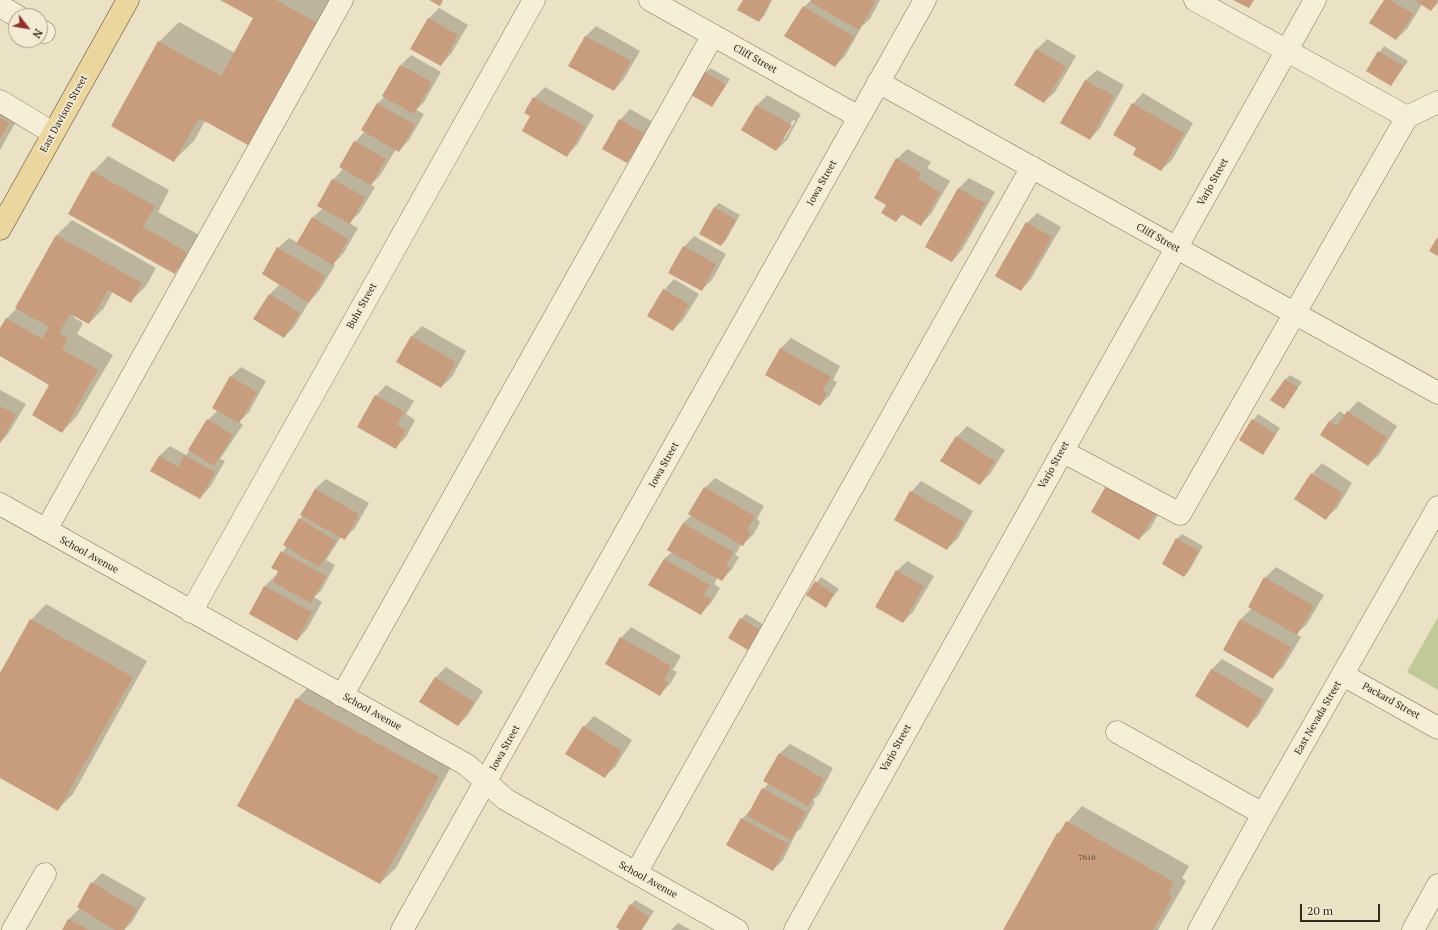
<!DOCTYPE html>
<html>
<head>
<meta charset="utf-8">
<style>
  body { margin:0 }
  #map { position:relative; width:1438px; height:930px; overflow:hidden; background:#ebe1c5; font-family:"PT Serif",serif }
  canvas { display:block }
  .north { position:absolute; left:8px; top:8px; width:40px; height:40px; box-sizing:border-box; background:#f3ebd4; border:1px solid #a79e8c; border-radius:50%; rotate:121deg; font-size:11px; font-weight:700; line-height:16px; text-align:center; color:#362b1f }
  .north::after { content:''; display:block; margin:auto; width:14px; height:18px; background:#903130; clip-path:polygon(50% 0,100% 100%,50% 72%,0 100%) }
  .scale { position:absolute; left:1300px; top:904px; width:80px; height:18px; box-sizing:border-box; border:2px solid #362b1f; border-top:0; padding-left:5px; font-size:12px; line-height:14px; white-space:nowrap; color:#362b1f; -webkit-text-stroke:3px #f3ebd4; paint-order:stroke }
</style>
</head>
<body>
<div id="map">
<canvas width="1438" height="930"></canvas>
<div class="north">N</div>
<div class="scale">20 m</div>
</div>
<script>
const ctx = document.querySelector('canvas').getContext('2d');
ctx.lineJoin = 'round';
function fillPath(path, color) { ctx.fillStyle = color; ctx.fill(path, 'evenodd'); }
const poly = rows => new Path2D(rows.map(r => 'M' + r).join(''));
function trace(path, color, width, dash) { ctx.strokeStyle = color; ctx.lineWidth = width; ctx.lineCap = dash ? 'butt' : 'round'; ctx.setLineDash(dash || []); ctx.stroke(path); }
function label(font, color, halo, rows, align = 'center') {
  ctx.font = font + ' "PT Serif",serif'; ctx.lineWidth = 3.5; ctx.setLineDash([]); ctx.textBaseline = 'middle'; ctx.strokeStyle = halo; ctx.fillStyle = color; for (const [text, x, y, turn = 0] of rows) {
    ctx.save(); ctx.translate(x, y); ctx.rotate((+turn || 0) * Math.PI / 180); ctx.textAlign = isNaN(turn) ? turn : align; if (halo) ctx.strokeText(text, 0, 0); ctx.fillText(text, 0, 0); ctx.restore();
  }
}
fillPath(poly([
  [1438,617,1438,690,1407,672]
]), '#c2c999');
fillPath(poly([
  [222,0,331,0,267,124,248,144,205,121,194,141,174,160,159,42,179,22,235,53,254,18],
  [744,0,772,0,764,16,759,21],
  [811,0,880,0,870,19,862,26,845,56,835,66,804,7],
  [1385,0,1438,0,1438,3,1431,10,1422,4,1407,29,1396,39],
  [439,8,468,25,451,54,441,65,412,48,429,18],
  [596,26,640,51,624,79,614,90,570,65,586,36],
  [1047,39,1076,56,1055,92,1044,102,1036,50],
  [1384,46,1408,61,1391,85,1367,71],
  [411,55,441,72,424,102,416,110,424,114,409,140,399,151,396,149,381,174,371,185,375,187,360,212,349,223,358,228,343,254,333,264,335,265,319,291,309,302,294,327,284,337,255,319,270,294,280,284,278,248,289,238,298,243,312,218,323,208,333,180,344,168,355,142,365,131,378,103,385,96,401,65],
  [710,68,730,79,712,106,705,73],
  [1097,70,1124,85,1100,128,1090,139,1062,123,1086,80],
  [545,87,594,115,577,145,567,155,532,116,534,98],
  [1143,93,1193,123,1172,160,1161,170,1138,148,1133,104],
  [767,95,801,114,787,140,776,150,742,130,757,105],
  [793,120,795,121,785,139,782,139],
  [0,105,24,107,0,150],
  [630,109,653,122,637,151,627,162,620,120],
  [907,149,931,162,927,168,950,181,931,214,921,224,903,214,896,221,887,204,897,159],
  [108,156,169,190,158,212,201,236,190,257,175,272,93,172],
  [969,178,995,192,962,250,952,261,927,247,959,188],
  [719,203,740,215,726,240,721,245,714,208],
  [1037,213,1061,227,1031,279,1021,290,1027,223],
  [72,220,156,268,146,286,131,301,113,291,104,308,89,323,75,315,73,317,83,323,77,334,113,355,77,416,62,432,51,384,0,355,0,330,7,318,17,308,56,236],
  [694,236,726,254,712,280,701,290,684,247],
  [674,279,699,294,683,320,673,330,664,290],
  [422,326,466,351,452,377,441,387,397,361,412,336],
  [791,338,840,366,833,380,837,382,830,395,820,405,766,375,781,348],
  [241,367,266,381,249,412,239,422,243,425,220,459,225,461,210,487,200,498,159,456,170,446,186,455,190,450,208,420,218,410,230,377],
  [1290,375,1302,382,1284,407,1285,380],
  [386,385,414,401,406,414,415,420,406,437,395,448,376,396],
  [0,390,26,404,8,434,0,443],
  [1358,401,1397,426,1379,455,1368,465,1329,422,1340,411,1345,415],
  [1258,414,1280,428,1263,454,1240,439],
  [967,426,1005,450,990,474,980,484,957,437],
  [1322,463,1352,483,1337,508,1326,518,1312,474],
  [715,478,764,506,757,519,760,522,754,534,743,544,742,543,735,555,739,557,732,569,722,580,718,577,714,584,720,588,711,603,701,613,650,584,664,559,672,552,683,523,692,515,705,488],
  [326,479,369,503,355,528,344,539,341,537,326,560,335,565,321,591,314,597,322,602,307,629,297,640,250,614,265,586,275,576,277,577,280,571,273,567,287,546,284,544,303,515,315,489],
  [921,481,973,511,958,538,947,549,911,492],
  [1165,502,1150,529,1139,539,1092,512],
  [1182,534,1203,546,1189,571,1184,576,1177,539],
  [907,561,934,576,913,612,903,622,897,571],
  [1276,567,1324,595,1307,624,1296,634,1301,637,1283,667,1273,677,1224,649,1241,619,1252,608,1249,606,1265,578],
  [821,577,839,589,825,607,807,595],
  [46,604,147,661,73,794,57,810,0,777,0,675,31,620],
  [746,614,764,625,748,649,741,619],
  [631,627,681,656,673,670,677,672,670,684,660,694,621,638],
  [1222,659,1274,689,1258,716,1248,726,1196,696,1212,669],
  [446,667,483,691,468,715,458,725,435,678],
  [312,683,454,761,396,868,380,883,238,805,297,699],
  [594,716,632,740,615,767,604,777,584,727],
  [790,744,833,768,819,795,813,800,815,802,801,828,796,833,783,860,773,870,742,819,752,808,763,789,769,783,779,754],
  [1082,806,1189,866,1182,878,1186,881,1158,930,1004,930,1058,833],
  [102,873,146,898,132,922,124,930,63,930,69,919,80,908,92,883],
  [635,900,654,911,642,930,622,930,631,905],
  [678,923,691,930,671,930]
]), '#0003');
fillPath(poly([
  [220,0,276,0,316,22,248,145,199,118,174,162,111,126,158,41,221,76,253,18],
  [429,0,443,0,440,6],
  [743,0,771,0,759,22,737,10],
  [812,0,871,0,875,2,859,30,810,2],
  [1233,0,1254,0,1249,8],
  [1384,0,1391,0,1413,14,1396,40,1369,23],
  [1414,0,1438,0,1431,11],
  [803,6,854,37,835,67,784,36],
  [428,18,458,35,441,66,410,49],
  [585,36,631,61,614,91,568,66],
  [1036,49,1066,67,1044,103,1014,85],
  [1378,51,1404,66,1391,86,1366,71],
  [400,65,432,82,414,114,382,96],
  [705,72,726,85,712,107,691,95],
  [1085,80,1114,96,1090,140,1060,123],
  [533,97,585,126,567,157,522,131,530,116,524,113],
  [377,103,415,125,399,152,361,130],
  [1132,103,1184,133,1161,171,1133,155,1136,148,1113,135],
  [756,105,792,125,776,151,741,130],
  [0,118,9,123,0,139],
  [619,119,644,133,627,163,602,149],
  [354,141,386,159,371,185,339,167],
  [896,158,921,173,918,179,940,192,921,226,901,214,896,222,881,213,886,205,874,198],
  [92,171,155,206,143,227,187,252,175,274,68,214],
  [332,179,365,197,350,224,317,206],
  [958,188,985,203,952,262,925,247],
  [714,207,736,220,721,246,699,234],
  [312,217,348,239,333,265,296,244],
  [1026,222,1052,237,1021,291,995,276],
  [56,235,142,283,131,303,108,290,89,324,70,314,59,333,68,338,62,349,98,370,62,433,32,415,49,385,0,356,0,328,6,318,42,339,49,327,15,308],
  [1437,238,1438,238,1438,256,1429,251],
  [683,246,716,264,702,291,668,273],
  [277,247,325,276,309,303,262,274],
  [663,289,689,304,673,331,647,316],
  [269,294,300,313,284,338,253,319],
  [411,336,456,362,441,388,396,362],
  [780,348,831,377,823,390,827,393,820,406,765,375],
  [230,376,257,392,239,423,212,408],
  [1285,379,1298,388,1284,409,1270,400],
  [375,395,404,412,397,425,406,430,396,449,357,427],
  [0,406,16,415,0,443],
  [1347,411,1387,437,1368,466,1320,435,1329,421,1337,426],
  [207,419,233,435,214,466,188,450],
  [1252,419,1276,434,1263,455,1239,440],
  [956,436,995,461,980,485,940,461],
  [184,455,215,472,200,499,150,471,159,456,178,467],
  [1311,473,1343,493,1326,520,1294,499],
  [1107,484,1156,512,1139,540,1091,512],
  [704,487,755,516,747,530,751,532,743,546,688,514],
  [315,489,359,514,345,540,300,515],
  [910,491,964,522,947,550,894,520],
  [299,518,336,541,319,567,283,545],
  [683,523,733,552,726,566,730,568,722,581,667,550],
  [1176,538,1199,551,1184,577,1162,564],
  [281,551,326,576,311,603,273,582,278,571,271,568],
  [664,559,710,585,704,595,711,599,701,615,648,585],
  [896,570,924,586,903,623,875,607],
  [1264,577,1314,606,1297,635,1248,607],
  [815,581,834,594,826,608,806,595],
  [264,586,312,612,297,641,249,614],
  [740,618,760,630,748,650,728,638],
  [30,619,133,677,58,811,0,778,0,673],
  [1240,619,1291,647,1273,679,1223,650],
  [620,637,671,666,664,680,668,682,660,696,605,664],
  [1211,669,1264,700,1248,728,1195,696],
  [435,677,474,702,458,726,419,702],
  [296,698,439,777,380,884,237,806],
  [583,726,622,751,605,778,565,754],
  [779,753,824,779,808,806,763,781],
  [762,788,806,812,791,840,747,816],
  [741,818,788,844,773,871,726,845],
  [1066,821,1174,882,1168,894,1172,897,1153,930,1003,930,1057,833,1059,834],
  [91,882,137,909,124,930,115,930,77,907],
  [630,904,649,917,641,930,620,930,616,927],
  [68,919,89,930,62,930]
]), '#c79d7d');
const minor = poly([
  [650,0,859,117],
  [1195,0,1407,117],
  [0,6,17,16],
  [40,30,44,32],
  [878,82,1438,393],
  [0,101,53,133],
  [1062,451,1180,514,1407,117,1438,102],
  [0,504,467,765,505,799,737,930],
  [46,530,342,0],
  [191,612,534,0],
  [1343,675,1438,728],
  [342,696,713,35],
  [1117,732,1263,814],
  [636,873,1032,167],
  [13,930,45,874],
  [402,930,925,0],
  [795,930,1315,0],
  [1199,930,1263,814,1438,507],
  [1413,930,1438,885]
]);
const major = poly([
  [0,229,128,0]
]);
trace(minor, '#85735c', 23);
trace(major, '#534130', 23);
trace(minor, '#f7eed8', 22);
trace(major, '#ecd69f', 22);
label('8px', '#5a4836', null, [
  ["7616",1087,858]
]);
label('10px', '#362b1f', '#f3ebd4', [
  ["Cliff Street",755,59,29],
  ["East Davison Street",64,114,-61],
  ["Varjo Street",1213,182,-61],
  ["Iowa Street",822,183,-61],
  ["Cliff Street",1158,238,29],
  ["Buhr Street",362,306,-61],
  ["Iowa Street",664,465,-61],
  ["Varjo Street",1054,465,-61],
  ["School Avenue",89,555,29],
  ["Packard Street",1391,701,29],
  ["School Avenue",372,712,29],
  ["East Nevada Street",1318,718,-60],
  ["Iowa Street",505,748,-61],
  ["Varjo Street",896,748,-61],
  ["School Avenue",648,880,29]
]);
</script>
</body>
</html>
